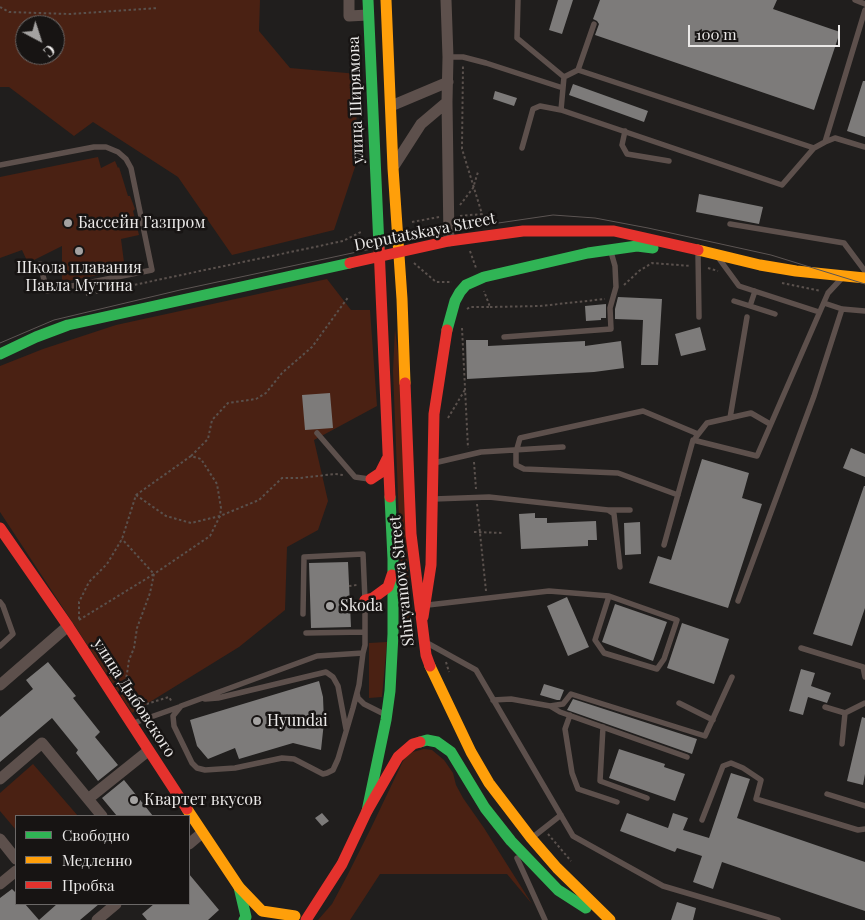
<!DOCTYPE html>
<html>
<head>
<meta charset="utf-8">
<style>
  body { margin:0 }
  #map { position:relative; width:865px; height:920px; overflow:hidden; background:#201e1d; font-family:"Playfair Display",serif }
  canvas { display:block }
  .legend { position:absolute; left:15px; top:815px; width:175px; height:90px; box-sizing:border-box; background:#171413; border:1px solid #6c6968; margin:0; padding:6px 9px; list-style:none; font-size:15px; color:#ebe9e8 }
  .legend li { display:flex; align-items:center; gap:10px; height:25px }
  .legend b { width:25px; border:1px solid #6c6968 }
  .north { position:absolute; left:15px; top:15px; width:50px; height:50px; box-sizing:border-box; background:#171413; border:1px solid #6c6968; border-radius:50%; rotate:140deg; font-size:14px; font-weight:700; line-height:20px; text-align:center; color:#ebe9e8 }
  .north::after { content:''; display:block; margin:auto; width:18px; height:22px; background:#a4a2a1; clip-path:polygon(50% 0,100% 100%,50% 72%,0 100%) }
  .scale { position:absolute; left:688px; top:25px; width:152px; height:22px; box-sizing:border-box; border:2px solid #ebe9e8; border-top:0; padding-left:6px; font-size:15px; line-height:18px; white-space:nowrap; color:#ebe9e8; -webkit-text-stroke:4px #171413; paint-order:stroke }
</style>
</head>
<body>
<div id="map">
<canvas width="865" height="920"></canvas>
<ul class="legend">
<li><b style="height:6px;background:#30b455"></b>Свободно</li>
<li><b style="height:6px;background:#ff9f0a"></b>Медленно</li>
<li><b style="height:6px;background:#e5322d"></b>Пробка</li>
</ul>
<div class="north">С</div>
<div class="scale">100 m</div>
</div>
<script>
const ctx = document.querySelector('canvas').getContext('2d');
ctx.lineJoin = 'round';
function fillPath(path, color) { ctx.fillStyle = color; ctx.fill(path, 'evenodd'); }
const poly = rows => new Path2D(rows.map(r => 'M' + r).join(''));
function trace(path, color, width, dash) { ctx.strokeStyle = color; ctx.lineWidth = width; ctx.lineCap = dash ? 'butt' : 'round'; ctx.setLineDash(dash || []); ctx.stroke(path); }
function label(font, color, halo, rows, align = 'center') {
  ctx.font = font + ' "Playfair Display",serif'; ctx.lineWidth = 5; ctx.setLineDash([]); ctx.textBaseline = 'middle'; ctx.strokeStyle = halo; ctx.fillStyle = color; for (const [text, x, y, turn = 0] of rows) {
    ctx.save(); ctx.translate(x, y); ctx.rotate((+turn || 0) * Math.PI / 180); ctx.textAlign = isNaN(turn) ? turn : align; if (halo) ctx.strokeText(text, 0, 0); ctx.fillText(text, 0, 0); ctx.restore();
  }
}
fillPath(poly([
  [0,0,260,0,259,31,290,68,358,74,355,167,334,230,232,255,178,177,93,122,74,136,9,87,0,87],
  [25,25,55,25,55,55,25,55],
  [98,157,101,168,115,161,118,168,119,167,128,196,130,196,135,209,133,211,139,235,121,239,125,270,62,282,62,246,28,263,22,250,0,258,0,177],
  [327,279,351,310,370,310,377,406,314,440,328,501,318,530,287,547,285,610,239,647,132,713,0,512,0,366,43,349,116,325],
  [395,329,400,369,410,620,403,620,393,371],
  [387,642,382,697,369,698,369,643],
  [424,749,432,750,444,760,453,773,456,785,463,798,484,828,532,904,507,874,380,874,350,920,318,920,332,904,347,876,371,828,403,761,409,753],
  [33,764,78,816,16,816,16,830,0,811,0,793]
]), '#4a2113');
fillPath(poly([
  [558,0,573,0,562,34,549,30],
  [600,0,777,0,773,9,840,32,814,110,595,35,599,24,597,21,593,19],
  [863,81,865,81,865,137,847,131],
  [573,84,648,111,644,122,569,95],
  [495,91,517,98,514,106,493,99],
  [699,194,763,207,759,224,696,212],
  [618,297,662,299,658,365,641,365,643,320,615,319,615,309],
  [606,304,606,318,601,318,601,320,586,321,585,306],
  [700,327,706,350,681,356,675,334],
  [466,340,488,340,488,346,585,341,585,346,621,341,624,368,594,372,467,379],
  [330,393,333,428,305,430,302,395],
  [851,448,865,454,865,477,843,468],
  [702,459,749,473,742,498,762,504,728,608,649,583,658,556,671,560],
  [864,486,865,486,865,608,852,646,813,634],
  [535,513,535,518,547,518,547,523,596,521,597,540,588,540,588,546,521,549,519,514],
  [640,522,641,554,625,555,624,523],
  [348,562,351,627,311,628,309,563],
  [567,597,589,647,568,656,547,606],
  [615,604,667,622,653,661,602,642],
  [682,623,729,639,714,684,667,668],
  [48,662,76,696,73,698,100,732,95,737,118,765,98,781,76,753,78,750,52,718,0,762,0,717,33,689,26,680],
  [801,669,815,673,811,686,831,693,827,703,808,697,803,715,789,711],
  [319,681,323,697,324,722,321,750,293,743,239,759,235,748,208,759,197,746,190,720],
  [544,684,564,690,560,700,557,700,540,695],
  [573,699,697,739,692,754,567,710],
  [862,717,865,718,865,774,863,785,847,781],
  [619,749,665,764,664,767,685,774,675,801,609,778],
  [731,773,750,779,737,818,865,862,865,911,722,862,713,889,693,882,702,856,677,848,675,852,620,831,627,813,668,828,673,813,688,818,683,830,709,838],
  [124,780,145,806,153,816,117,816,102,798],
  [322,813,329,821,322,826,315,818],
  [189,874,219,910,208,920,147,920,142,914,154,904,189,904],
  [12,889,16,893,16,904,25,904,39,920,0,920,0,898],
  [677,902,696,908,693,920,671,920],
  [57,904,99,904,80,920,39,920]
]), '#7d7b7a');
trace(poly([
  [0,7,9,12,70,14,158,8],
  [460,205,473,188,478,172],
  [460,216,482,214,462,149,463,64],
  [412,222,439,217],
  [470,251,476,268],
  [414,263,436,282,452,282],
  [708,268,718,271],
  [782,283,821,291],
  [624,285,639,271,652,263,691,266],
  [86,295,343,241,363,231],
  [490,307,540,306,605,299],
  [467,309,470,307,490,307,484,291],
  [462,328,468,448],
  [448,418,466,388],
  [474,462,476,489],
  [136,495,166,516,191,523,220,516,259,500,282,478,300,478,335,474,343,475],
  [477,504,486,591],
  [474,532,504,533],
  [349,586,357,585],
  [79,619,79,602,89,582,107,564,122,539,136,495,191,456],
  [79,620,154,574,122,539],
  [446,662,449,672],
  [122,686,126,680,129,660,134,648,137,628,150,593,154,574,210,536,220,516,221,508,217,484,201,459,191,456,208,439,212,420,228,403,256,399,266,393,282,373,312,347,349,296],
  [137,707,169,697,172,702],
  [548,834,571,861]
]), '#5a514d', 2, [2.5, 2.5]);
trace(poly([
  [518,0,517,38,564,77],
  [855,0,865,4],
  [448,57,463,57,486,63,563,88,561,110,782,185,814,148,825,142,835,138,865,147],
  [578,70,594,24],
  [563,88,564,77,578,70,814,148],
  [625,131,622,145,627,154,669,161],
  [825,142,865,10],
  [522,148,533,109,540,106,561,110],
  [0,165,94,147,106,147,118,152,126,159,131,168,152,270,47,291,40,264],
  [730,224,844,243,865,271],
  [698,253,699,317],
  [720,260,739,286,819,312],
  [755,291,750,306,775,314],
  [734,301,750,306],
  [824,303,842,309,865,311],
  [504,337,611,329,610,308,616,287,615,266,611,252],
  [730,418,747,317],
  [317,433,355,477,369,479],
  [696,437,707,423,751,413,770,424],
  [434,463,481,452,563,447],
  [678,495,618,473,524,469,516,465,516,452,520,438,643,411,698,434],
  [434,499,489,497,608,510,614,514,620,567],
  [608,510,630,510],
  [664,545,693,440,757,456,828,293,842,278],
  [738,601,814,396,842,309],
  [0,602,3,606,13,634,0,646],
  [428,605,549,591,609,596,595,640,604,653,657,669,664,659,677,620,609,596],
  [303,614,304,557,363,554,365,600,365,645,363,653,359,685,353,708,338,759,333,770,327,773,323,774,294,759,282,758,235,768,205,770,197,768,192,763,174,726,173,716,181,706,317,656,363,653],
  [306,633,365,632],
  [429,644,476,670,573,836,663,886,778,920],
  [801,648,863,667,865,677],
  [357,693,358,698,364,704,384,714],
  [205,699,218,698,326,672,333,677,338,686,346,729],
  [493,700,511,699,550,706,560,712,687,757],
  [679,703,713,720],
  [550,706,563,704,571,694,705,736,732,677],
  [825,707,845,713],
  [570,715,565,729,572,773,578,789,617,802],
  [131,724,179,707],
  [603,727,600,781,647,798],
  [842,744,845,713,865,703],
  [827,794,865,806],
  [702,820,723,766,731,763,743,768,761,780,756,799,858,830,865,829],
  [533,837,561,815],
  [517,858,545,920]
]), '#5d504c', 5.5);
trace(poly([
  [349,0,349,16,368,15],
  [446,0,448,57,447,102,449,241],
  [391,106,448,82],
  [394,166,421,124,447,102],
  [0,685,68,626],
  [0,779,42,743,88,799],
  [102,816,88,799,148,751],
  [0,839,16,859],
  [189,844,202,833],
  [0,884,16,871],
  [97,920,116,904]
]), '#5d504c', 11);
trace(poly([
  [368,0,379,247],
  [447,330,455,301,460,292,466,285,484,277,588,253,637,246,653,248],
  [0,354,36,337,68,325,350,263],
  [420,742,427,740,437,742,451,752,485,808,511,841,558,890,586,908],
  [367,811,386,720,390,691,393,634,393,559,390,497],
  [239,887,246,917,244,920]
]), '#30b455', 11);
trace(poly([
  [386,0,393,168,402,299,405,383],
  [698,250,760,265,796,271,865,278],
  [430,666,471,752,489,783,531,838,557,868,610,920],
  [187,809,239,887,262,911,295,916]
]), '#ff9f0a', 11);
trace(poly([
  [379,247,390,497],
  [350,263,449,241,523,231,614,231,698,250],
  [405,383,411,534,426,655,430,666],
  [371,479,380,473,387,459],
  [0,528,68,626,187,809],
  [365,600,373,598,388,587,392,575],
  [423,617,431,565,434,414,447,330],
  [306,920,342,864,367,811,398,757,413,744,420,742]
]), '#e5322d', 11);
trace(poly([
  [0,343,54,320,180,290,478,226,553,215,595,218,648,228,771,255,865,284]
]), '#5c5553', 1);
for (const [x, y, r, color] of [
  [68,223,5,"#a4a2a1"],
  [79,251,5,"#a4a2a1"],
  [330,606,5,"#a4a2a1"],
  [257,721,5,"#a4a2a1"],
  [134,800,5,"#a4a2a1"]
]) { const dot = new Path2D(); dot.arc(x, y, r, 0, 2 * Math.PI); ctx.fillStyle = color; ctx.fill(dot); trace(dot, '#171413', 2); }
label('16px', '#ebe9e8', '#171413', [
  ["улица Ширямова",356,100,-92],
  ["Deputatskaya Street",425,232,-11],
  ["Shiryamova Street",402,581,-96],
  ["улица Дыбовского",134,698,57]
]);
label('16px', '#ebe9e8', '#171413', [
  ["Бассейн Газпром",78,223],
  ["Школа плавания",79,268,"center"],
  ["Павла Мутина",79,286,"center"],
  ["Skoda",340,606],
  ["Hyundai",267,721],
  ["Квартет вкусов",144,800]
], 'left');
</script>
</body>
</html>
